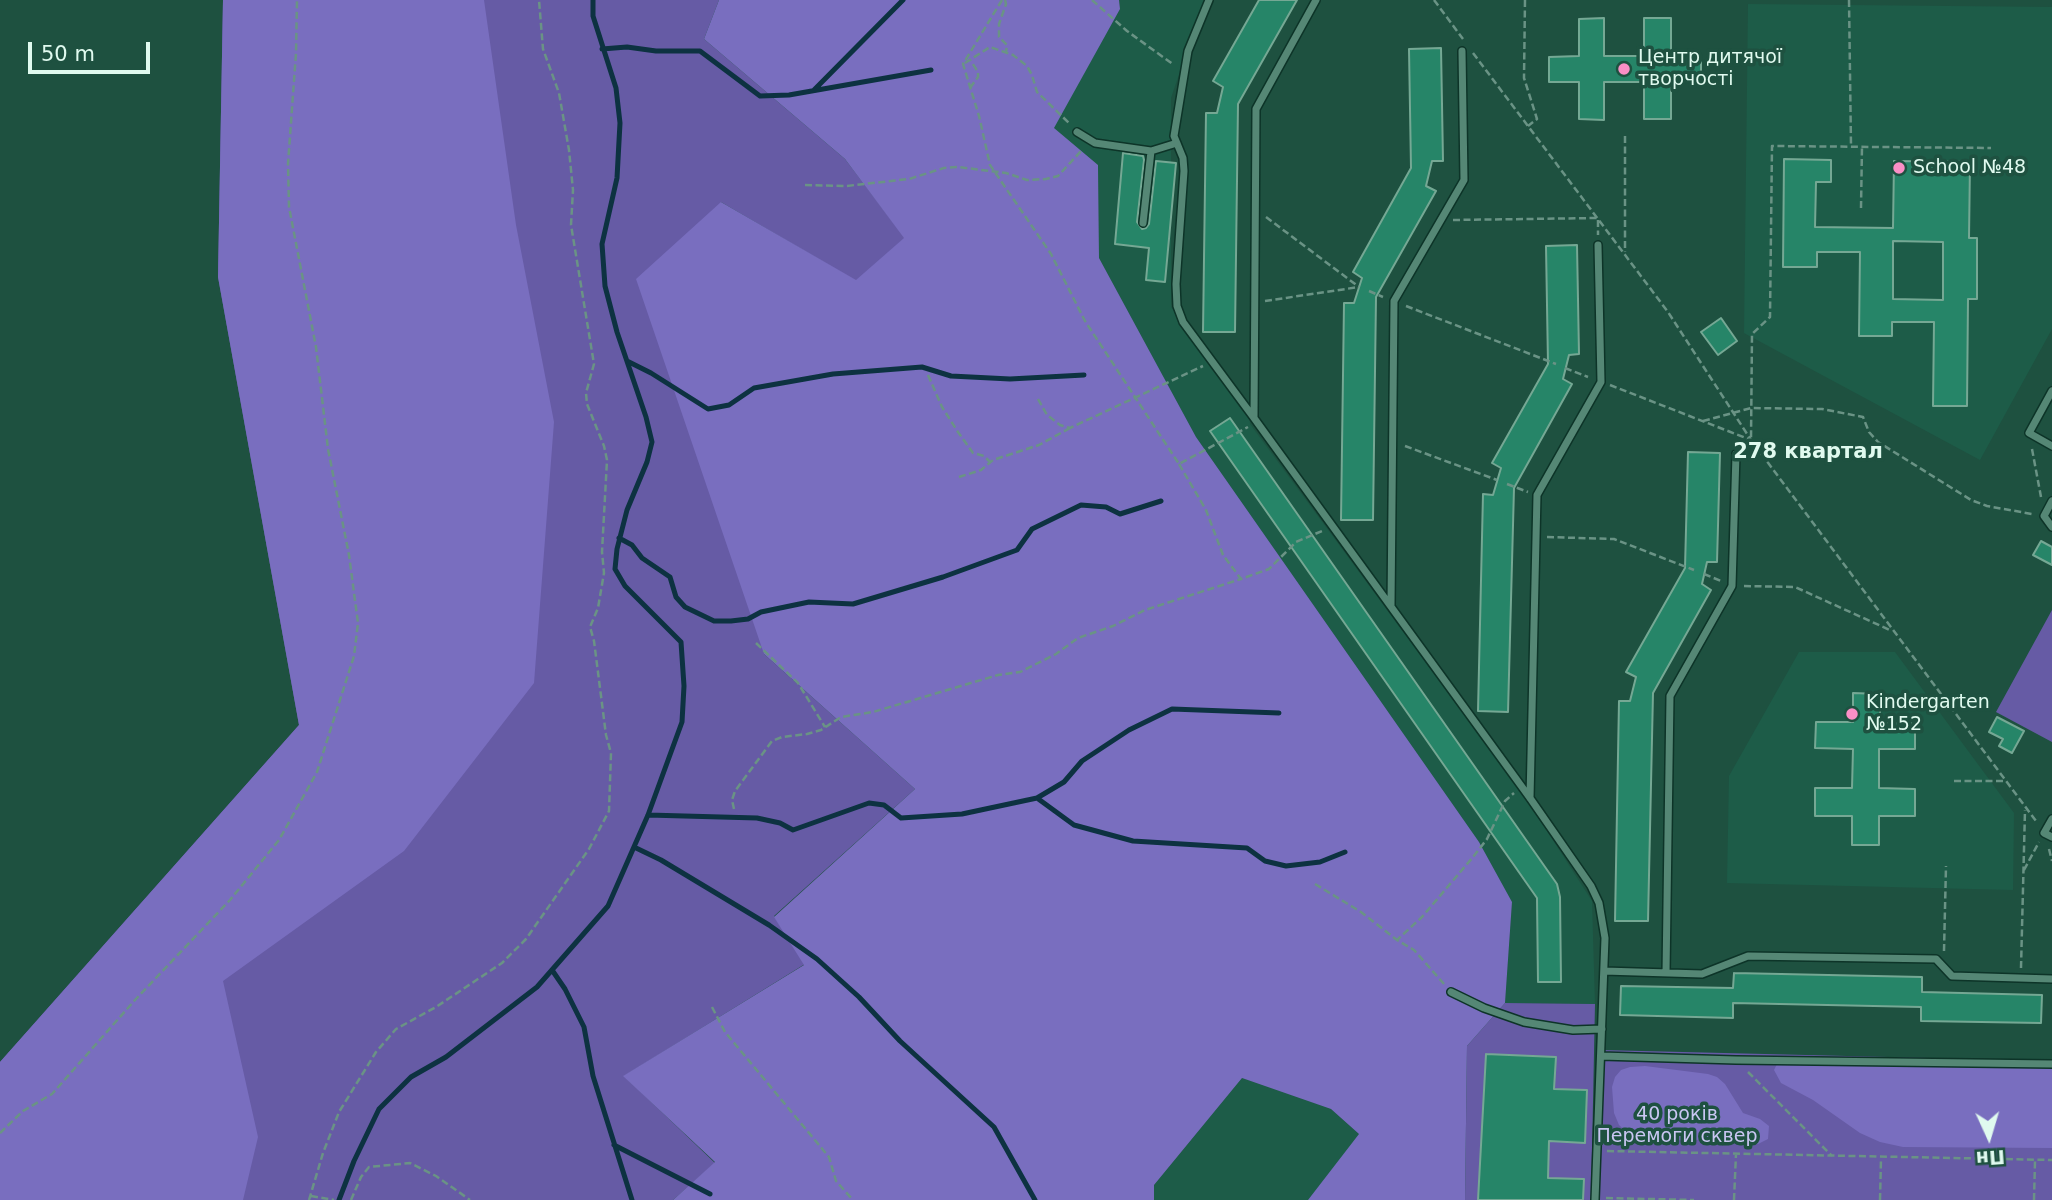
<!DOCTYPE html>
<html>
<head>
<meta charset="utf-8">
<style>
  body { margin:0 }
  #map { position:relative; width:2052px; height:1200px; overflow:hidden; background:#1e5140; font-family:"DejaVu Sans",sans-serif }
  canvas { display:block }
  .north { position:absolute; left:1954px; top:1102px; width:70px; height:70px; -webkit-text-stroke:5px #1e5140; paint-order:stroke; rotate:176deg; font-size:19px; font-weight:700; line-height:28px; text-align:center; color:#e0faef }
  .north::after { content:''; display:block; margin:auto; width:24px; height:32px; background:#e0faef; clip-path:polygon(50% 0,100% 100%,50% 72%,0 100%) }
  .scale { position:absolute; left:28px; top:42px; width:122px; height:32px; box-sizing:border-box; border:4px solid #e0faef; border-top:0; padding-left:9px; font-size:21px; line-height:24px; white-space:nowrap; color:#e0faef; -webkit-text-stroke:5px #1e5140; paint-order:stroke }
</style>
</head>
<body>
<div id="map">
<canvas width="2052" height="1200"></canvas>
<div class="north">Пн</div>
<div class="scale">50 m</div>
</div>
<script>
const ctx = document.querySelector('canvas').getContext('2d');
ctx.lineJoin = 'round';
function fillPath(path, color) { ctx.fillStyle = color; ctx.fill(path, 'evenodd'); }
const poly = rows => new Path2D(rows.map(r => 'M' + r).join(''));
function trace(path, color, width, dash) { ctx.strokeStyle = color; ctx.lineWidth = width; ctx.lineCap = dash ? 'butt' : 'round'; ctx.setLineDash(dash || []); ctx.stroke(path); }
function label(font, color, halo, rows, align = 'center') {
  ctx.font = font + ' "DejaVu Sans",sans-serif'; ctx.lineWidth = 7; ctx.setLineDash([]); ctx.textBaseline = 'middle'; ctx.strokeStyle = halo; ctx.fillStyle = color; for (const [text, x, y, turn = 0] of rows) {
    ctx.save(); ctx.translate(x, y); ctx.rotate((+turn || 0) * Math.PI / 180); ctx.textAlign = isNaN(turn) ? turn : align; if (halo) ctx.strokeText(text, 0, 0); ctx.fillText(text, 0, 0); ctx.restore();
  }
}
fillPath(poly([
  [1119,0,1213,0,1189,45,1171,98,1171,307,1249,414,1250,424,1527,800,1592,901,1595,1004,1505,1003,1512,902,1479,842,1196,437,1099,258,1098,165,1053,128,1120,9],
  [1748,4,2052,7,2052,329,1980,460,1744,333],
  [1799,652,1895,652,2014,813,2013,890,1727,883,1729,776],
  [1242,1078,1331,1109,1360,1135,1308,1200,1154,1200,1154,1185]
]), '#1d5c48');
fillPath(poly([
  [223,0,719,0,704,39,845,159,905,238,856,281,721,202,764,654,915,789,774,916,805,964,624,1076,715,1163,673,1200,0,1200,0,1062,299,725,218,277],
  [2052,610,2052,742,1996,712],
  [1505,1003,1595,1004,1591,1200,1465,1200,1467,1046],
  [1601,1050,2052,1061,2052,1200,1598,1200]
]), '#665ba5');
fillPath(poly([
  [223,0,484,0,516,225,554,422,534,683,404,851,223,981,258,1137,243,1200,0,1200,0,1062,299,725,218,277],
  [719,0,1119,0,1120,9,1054,128,1098,165,1099,258,1196,437,1479,842,1512,902,1505,1003,1467,1046,1465,1200,1308,1200,1359,1134,1331,1109,1242,1078,1154,1185,1154,1200,673,1200,715,1162,623,1076,804,965,774,917,915,789,764,654,636,279,721,202,856,280,904,238,845,159,704,39],
  [1778,1062,1925,1062,1974,1067,2052,1066,2052,1148,1903,1147,1880,1142,1860,1133,1813,1100,1781,1083,1774,1070],
  [1645,1066,1708,1074,1717,1077,1725,1084,1743,1113,1760,1119,1769,1126,1768,1139,1758,1144,1732,1139,1650,1141,1633,1138,1619,1125,1614,1113,1612,1087,1615,1077,1621,1070,1630,1067]
]), '#796ebf');
trace(poly([
  [602,49,627,47,656,51,700,51,760,96,789,95,931,70],
  [814,90,903,0],
  [627,361,651,373,708,409,729,405,754,388,833,374,922,367,951,376,1010,379,1084,375],
  [619,538,632,545,642,558,670,577,676,597,685,607,714,621,731,621,748,619,761,612,809,602,853,604,943,577,1017,550,1032,529,1081,505,1106,507,1120,514,1161,501],
  [1037,798,1064,782,1082,761,1129,730,1172,709,1279,713],
  [648,815,757,818,780,823,793,830,869,803,884,805,901,818,962,814,1037,798,1074,825,1133,841,1247,848,1265,861,1286,866,1320,862,1345,852],
  [634,847,661,860,769,925,817,959,859,997,900,1041,994,1127,1035,1200],
  [552,970,565,989,584,1027,593,1076,632,1200],
  [614,1145,710,1194],
  [339,1200,354,1161,379,1109,411,1077,446,1057,537,987,608,906,648,815,682,722,684,686,681,642,625,586,615,569,617,549,627,510,647,462,652,442,646,417,617,332,605,286,602,244,617,178,620,123,616,88,593,16,593,0]
]), '#0d3241', 5);
const building = poly([
  [1259,0,1297,0,1238,104,1235,332,1203,332,1206,113,1217,113,1223,87,1213,81,1259,0],
  [1604,18,1604,56,1644,56,1644,18,1671,18,1671,56,1701,56,1701,82,1671,82,1671,119,1644,119,1644,82,1604,82,1604,120,1579,119,1579,82,1549,82,1549,57,1579,56,1579,19,1604,18],
  [1441,48,1443,161,1432,161,1426,186,1436,191,1376,297,1373,520,1341,520,1344,303,1354,303,1362,278,1353,272,1411,168,1409,49,1441,48],
  [1123,153,1143,156,1144,160,1137,222,1142,229,1146,228,1149,224,1156,161,1176,163,1165,282,1146,280,1149,248,1115,244,1123,153],
  [1784,159,1831,160,1831,182,1816,182,1815,227,1893,228,1894,161,1970,162,1969,238,1977,238,1977,299,1968,299,1967,406,1933,406,1934,322,1892,322,1892,336,1859,336,1860,252,1817,252,1817,267,1783,267,1784,159],
  [1893,241,1943,242,1943,300,1893,299,1893,241],
  [1577,245,1579,354,1569,355,1563,379,1572,384,1514,488,1508,712,1478,711,1483,494,1493,495,1501,468,1492,463,1548,364,1546,246,1577,245],
  [1721,318,1737,341,1718,355,1701,332,1721,318],
  [1230,418,1557,884,1560,897,1561,982,1538,982,1537,898,1210,431,1230,418],
  [1688,452,1720,453,1717,562,1707,562,1702,584,1711,590,1653,693,1648,921,1615,921,1619,701,1630,701,1636,677,1626,672,1685,568,1688,452],
  [2041,541,2052,547,2052,565,2033,555,2041,541],
  [1853,693,1880,694,1880,723,1915,723,1915,749,1879,749,1879,788,1915,789,1915,816,1879,816,1879,845,1852,845,1852,816,1815,816,1815,788,1852,788,1853,749,1815,748,1816,722,1853,722,1853,693],
  [1997,717,2024,731,2012,753,1999,746,2003,739,1989,732,1997,717],
  [1734,973,1922,977,1922,992,2042,995,2041,1023,1921,1021,1921,1007,1733,1003,1733,1018,1620,1015,1621,986,1733,988,1734,973],
  [1486,1054,1556,1057,1554,1089,1587,1090,1585,1143,1549,1141,1548,1178,1584,1179,1583,1200,1478,1200,1486,1054]
]);
fillPath(building, '#268568');
trace(building, '#75a894', 2);
const service = poly([
  [1209,0,1188,51,1174,136,1183,158,1184,171,1176,284,1177,306,1183,322,1254,418,1256,109,1316,0],
  [1077,132,1095,143,1151,151,1177,143],
  [1143,223,1151,151],
  [2052,391,2029,433,2052,446],
  [1254,418,1530,798,1591,886,1599,903,1605,938,1595,1200],
  [2052,501,2044,516,2052,527],
  [1391,605,1394,301,1464,180,1462,51],
  [1530,798,1537,495,1601,382,1598,245],
  [2052,819,2044,833,2052,837],
  [1604,971,1702,974,1748,956,1936,959,1952,976,2052,979],
  [1666,973,1670,696,1732,586,1736,454],
  [1451,992,1484,1008,1524,1022,1573,1030,1602,1029],
  [1601,1056,1736,1060,2052,1064]
]);
trace(service, '#0d3428', 10);
trace(poly([
  [1002,0,963,64,979,116,990,165,1051,254,1085,321,1179,464,1248,427],
  [1005,0,1006,4,999,24,999,37,1007,45,1006,52],
  [1092,0,1127,31,1174,65],
  [1434,0,1463,39],
  [1525,0,1524,78,1537,119,1528,126],
  [1849,0,1851,146],
  [1473,53,1668,312,1751,440,2036,821],
  [965,63,990,47,1013,55,1027,66,1032,75,1037,92,1070,124],
  [970,88,978,77,978,72,971,61],
  [1625,136,1625,252],
  [805,185,846,186,909,179,944,168,958,167,1006,173,1027,180,1046,179,1058,176,1082,150],
  [1861,208,1862,146],
  [1266,217,1359,287],
  [1453,220,1598,218,1598,235],
  [1369,291,1383,297],
  [1265,301,1359,287],
  [1406,306,1556,364],
  [1565,368,1588,377],
  [928,375,942,407,958,432,973,453,984,456,990,462],
  [1610,385,1751,440],
  [1038,399,1047,415,1060,425,1070,428,1203,366],
  [1703,421,1751,408,1822,409,1863,417,1869,432,1878,442,1971,500,1987,506,2032,514],
  [1745,445,1751,440,1752,334,1770,317,1772,146,1991,148],
  [1405,446,1497,480],
  [2032,449,2041,497],
  [1179,464,1206,510,1223,555,1241,579,1269,569,1296,542,1322,531],
  [959,477,981,470,993,460,1039,445,1070,428],
  [1507,484,1528,492],
  [1547,537,1614,539,1694,570],
  [1704,574,1721,581],
  [1744,586,1795,587,1892,631],
  [756,643,798,683,825,727],
  [1954,781,2006,781],
  [734,809,732,800,735,791,772,741,782,737,807,734,821,730,841,717,873,712,998,675,1020,672,1056,654,1078,638,1113,626,1145,610,1241,579],
  [2049,849,2052,861],
  [2024,870,2039,842],
  [1315,884,1361,912,1397,940],
  [1944,951,1946,866],
  [2021,968,2025,810],
  [1444,984,1414,950,1397,940,1422,917,1473,857,1487,839,1505,801,1514,793],
  [712,1007,725,1032,829,1157,836,1181,853,1200],
  [1748,1072,1832,1156],
  [0,1133,23,1111,52,1094,135,1000,230,900,279,840,317,772,354,656,358,623,349,555,328,449,316,347,289,207,288,164,296,53,297,0],
  [1607,1151,2052,1160],
  [311,1196,334,1200],
  [1606,1198,1694,1200],
  [309,1200,323,1153,339,1112,376,1052,396,1029,436,1007,502,963,526,939,589,849,609,811,611,753,606,735,594,641,590,627,598,608,604,573,602,552,607,460,604,446,587,404,586,393,594,364,571,225,573,190,569,150,559,93,543,49,539,0],
  [351,1200,361,1177,369,1167,410,1163,436,1176,470,1200],
  [1734,1200,1736,1154],
  [1880,1200,1881,1158],
  [2034,1200,2035,1161]
]), '#6a9385', 2.5, [7, 3.5]);
trace(service, '#558775', 7);
for (const [x, y, r, color] of [
  [1624,69,7,"#fa8fc6"],
  [1899,168,7,"#fa8fc6"],
  [1852,714,7,"#fa8fc6"]
]) { const dot = new Path2D(); dot.arc(x, y, r, 0, 2 * Math.PI); ctx.fillStyle = color; ctx.fill(dot); trace(dot, '#1e5140', 2.5); }
label('19px', '#e0faef', '#1e5140', [
  ["Центр дитячої",1638,58],
  ["творчості",1638,80],
  ["School №48",1913,168],
  ["Kindergarten",1866,703],
  ["№152",1866,725]
], 'left');
label('19px', '#c9c6f2', '#1e5140', [
  ["40 років",1677,1115],
  ["Перемоги сквер",1677,1137]
]);
label('bold 21px', '#e0faef', '#1e5140', [
  ["278 квартал",1808,453]
]);
</script>
</body>
</html>
